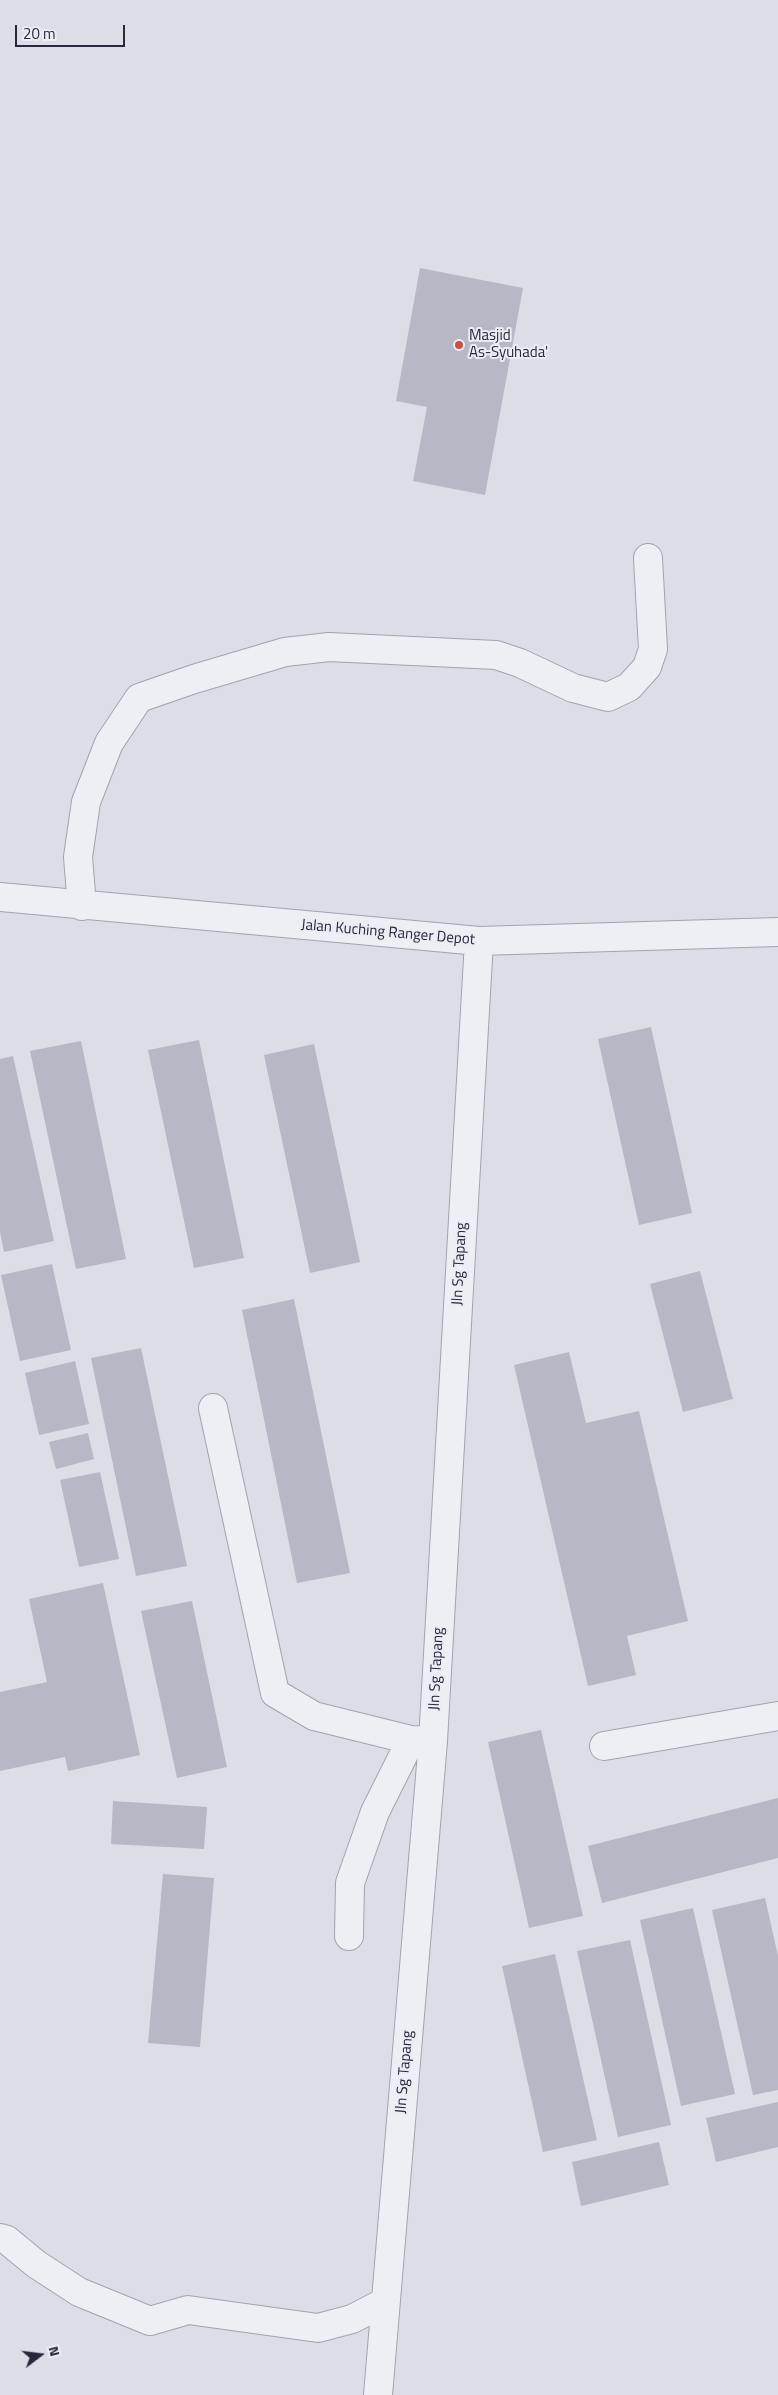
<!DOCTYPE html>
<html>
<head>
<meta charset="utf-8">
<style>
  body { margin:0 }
  #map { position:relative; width:778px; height:2395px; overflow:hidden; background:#dcdde6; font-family:"Titillium Web",sans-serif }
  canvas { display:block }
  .north { position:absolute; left:15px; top:2330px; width:50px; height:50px; -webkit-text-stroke:4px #ebecf4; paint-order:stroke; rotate:75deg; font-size:14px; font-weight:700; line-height:20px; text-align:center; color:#26283b }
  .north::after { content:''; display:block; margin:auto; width:18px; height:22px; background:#26283b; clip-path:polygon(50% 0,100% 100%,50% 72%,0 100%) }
  .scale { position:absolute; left:15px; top:25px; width:110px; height:22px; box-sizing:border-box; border:2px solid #26283b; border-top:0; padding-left:6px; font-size:15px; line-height:18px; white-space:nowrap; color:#26283b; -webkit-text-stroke:4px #ebecf4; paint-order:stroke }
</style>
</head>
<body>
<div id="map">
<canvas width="778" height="2395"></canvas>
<div class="north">N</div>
<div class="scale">20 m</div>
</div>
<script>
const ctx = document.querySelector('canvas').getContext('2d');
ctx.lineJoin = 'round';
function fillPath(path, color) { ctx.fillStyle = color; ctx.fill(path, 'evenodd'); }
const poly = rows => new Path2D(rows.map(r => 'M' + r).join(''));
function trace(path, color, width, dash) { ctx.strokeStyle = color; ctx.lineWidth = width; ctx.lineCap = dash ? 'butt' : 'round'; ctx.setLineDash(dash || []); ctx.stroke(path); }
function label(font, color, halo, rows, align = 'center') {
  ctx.font = font + ' "Titillium Web",sans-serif'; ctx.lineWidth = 4; ctx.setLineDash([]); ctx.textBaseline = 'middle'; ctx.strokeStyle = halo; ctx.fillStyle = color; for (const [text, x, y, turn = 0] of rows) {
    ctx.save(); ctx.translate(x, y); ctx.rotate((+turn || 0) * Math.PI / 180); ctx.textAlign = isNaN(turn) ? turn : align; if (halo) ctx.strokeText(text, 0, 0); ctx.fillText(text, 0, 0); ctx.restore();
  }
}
fillPath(poly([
  [420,268,523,288,485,495,413,481,427,407,396,401],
  [651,1027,692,1213,639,1225,598,1039],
  [199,1040,244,1258,194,1268,148,1050],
  [81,1041,126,1259,76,1269,30,1051],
  [314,1044,360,1262,310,1273,264,1055],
  [13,1056,54,1241,4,1252,0,1232,0,1059],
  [52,1264,71,1350,20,1361,1,1275],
  [700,1271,733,1399,683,1412,650,1284],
  [294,1299,350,1573,297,1583,242,1310],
  [141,1348,187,1566,136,1576,91,1358],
  [569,1352,586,1423,639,1411,688,1621,627,1636,636,1675,588,1686,514,1365],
  [75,1361,89,1424,39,1435,25,1373],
  [88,1433,94,1459,56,1469,49,1442],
  [100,1472,119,1559,79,1567,60,1480],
  [103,1583,140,1755,68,1771,65,1757,0,1771,0,1692,47,1682,29,1599],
  [192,1601,227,1767,177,1778,141,1611],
  [541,1730,583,1916,529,1928,488,1742],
  [778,1798,778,1858,602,1903,588,1846],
  [113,1801,207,1807,204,1849,111,1844],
  [163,1874,214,1878,200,2047,148,2043],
  [765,1898,778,1956,778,2090,753,2095,712,1910],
  [693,1908,735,2094,681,2106,640,1920],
  [630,1940,671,2125,618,2137,577,1951],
  [555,1954,597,2140,543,2152,502,1966],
  [778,2102,778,2147,716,2162,706,2118],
  [659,2142,669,2185,581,2206,572,2162]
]), '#b6b8c5');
const minor = poly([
  [0,897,479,941,778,932],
  [82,906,78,857,86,802,109,743,139,698,194,679,285,652,329,647,496,655,520,663,573,688,608,697,629,687,647,667,653,649,648,558],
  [213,1408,275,1693,314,1716,411,1740,433,1741],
  [604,1746,778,1716],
  [349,1936,350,1883,375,1812,411,1740],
  [0,2238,7,2240,36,2264,79,2292,150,2321,188,2310,318,2328,352,2319,385,2302],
  [378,2395,433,1741,479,941]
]);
trace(minor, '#a2a3af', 30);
trace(minor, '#eeeff4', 28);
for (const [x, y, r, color] of [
  [459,345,5,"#c95142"]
]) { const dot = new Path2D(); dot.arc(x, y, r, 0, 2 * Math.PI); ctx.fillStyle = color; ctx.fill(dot); trace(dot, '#ebecf4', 2); }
label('15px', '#26283b', '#ebecf4', [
  ["Masjid",469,336],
  ["As-Syuhada'",469,353]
], 'left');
label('15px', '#26283b', '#ebecf4', [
  ["Jalan Kuching Ranger Depot",388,933,5],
  ["Jln Sg Tapang",460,1264,-87],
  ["Jln Sg Tapang",437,1669,-87],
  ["Jln Sg Tapang",405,2072,-85]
]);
</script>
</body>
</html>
